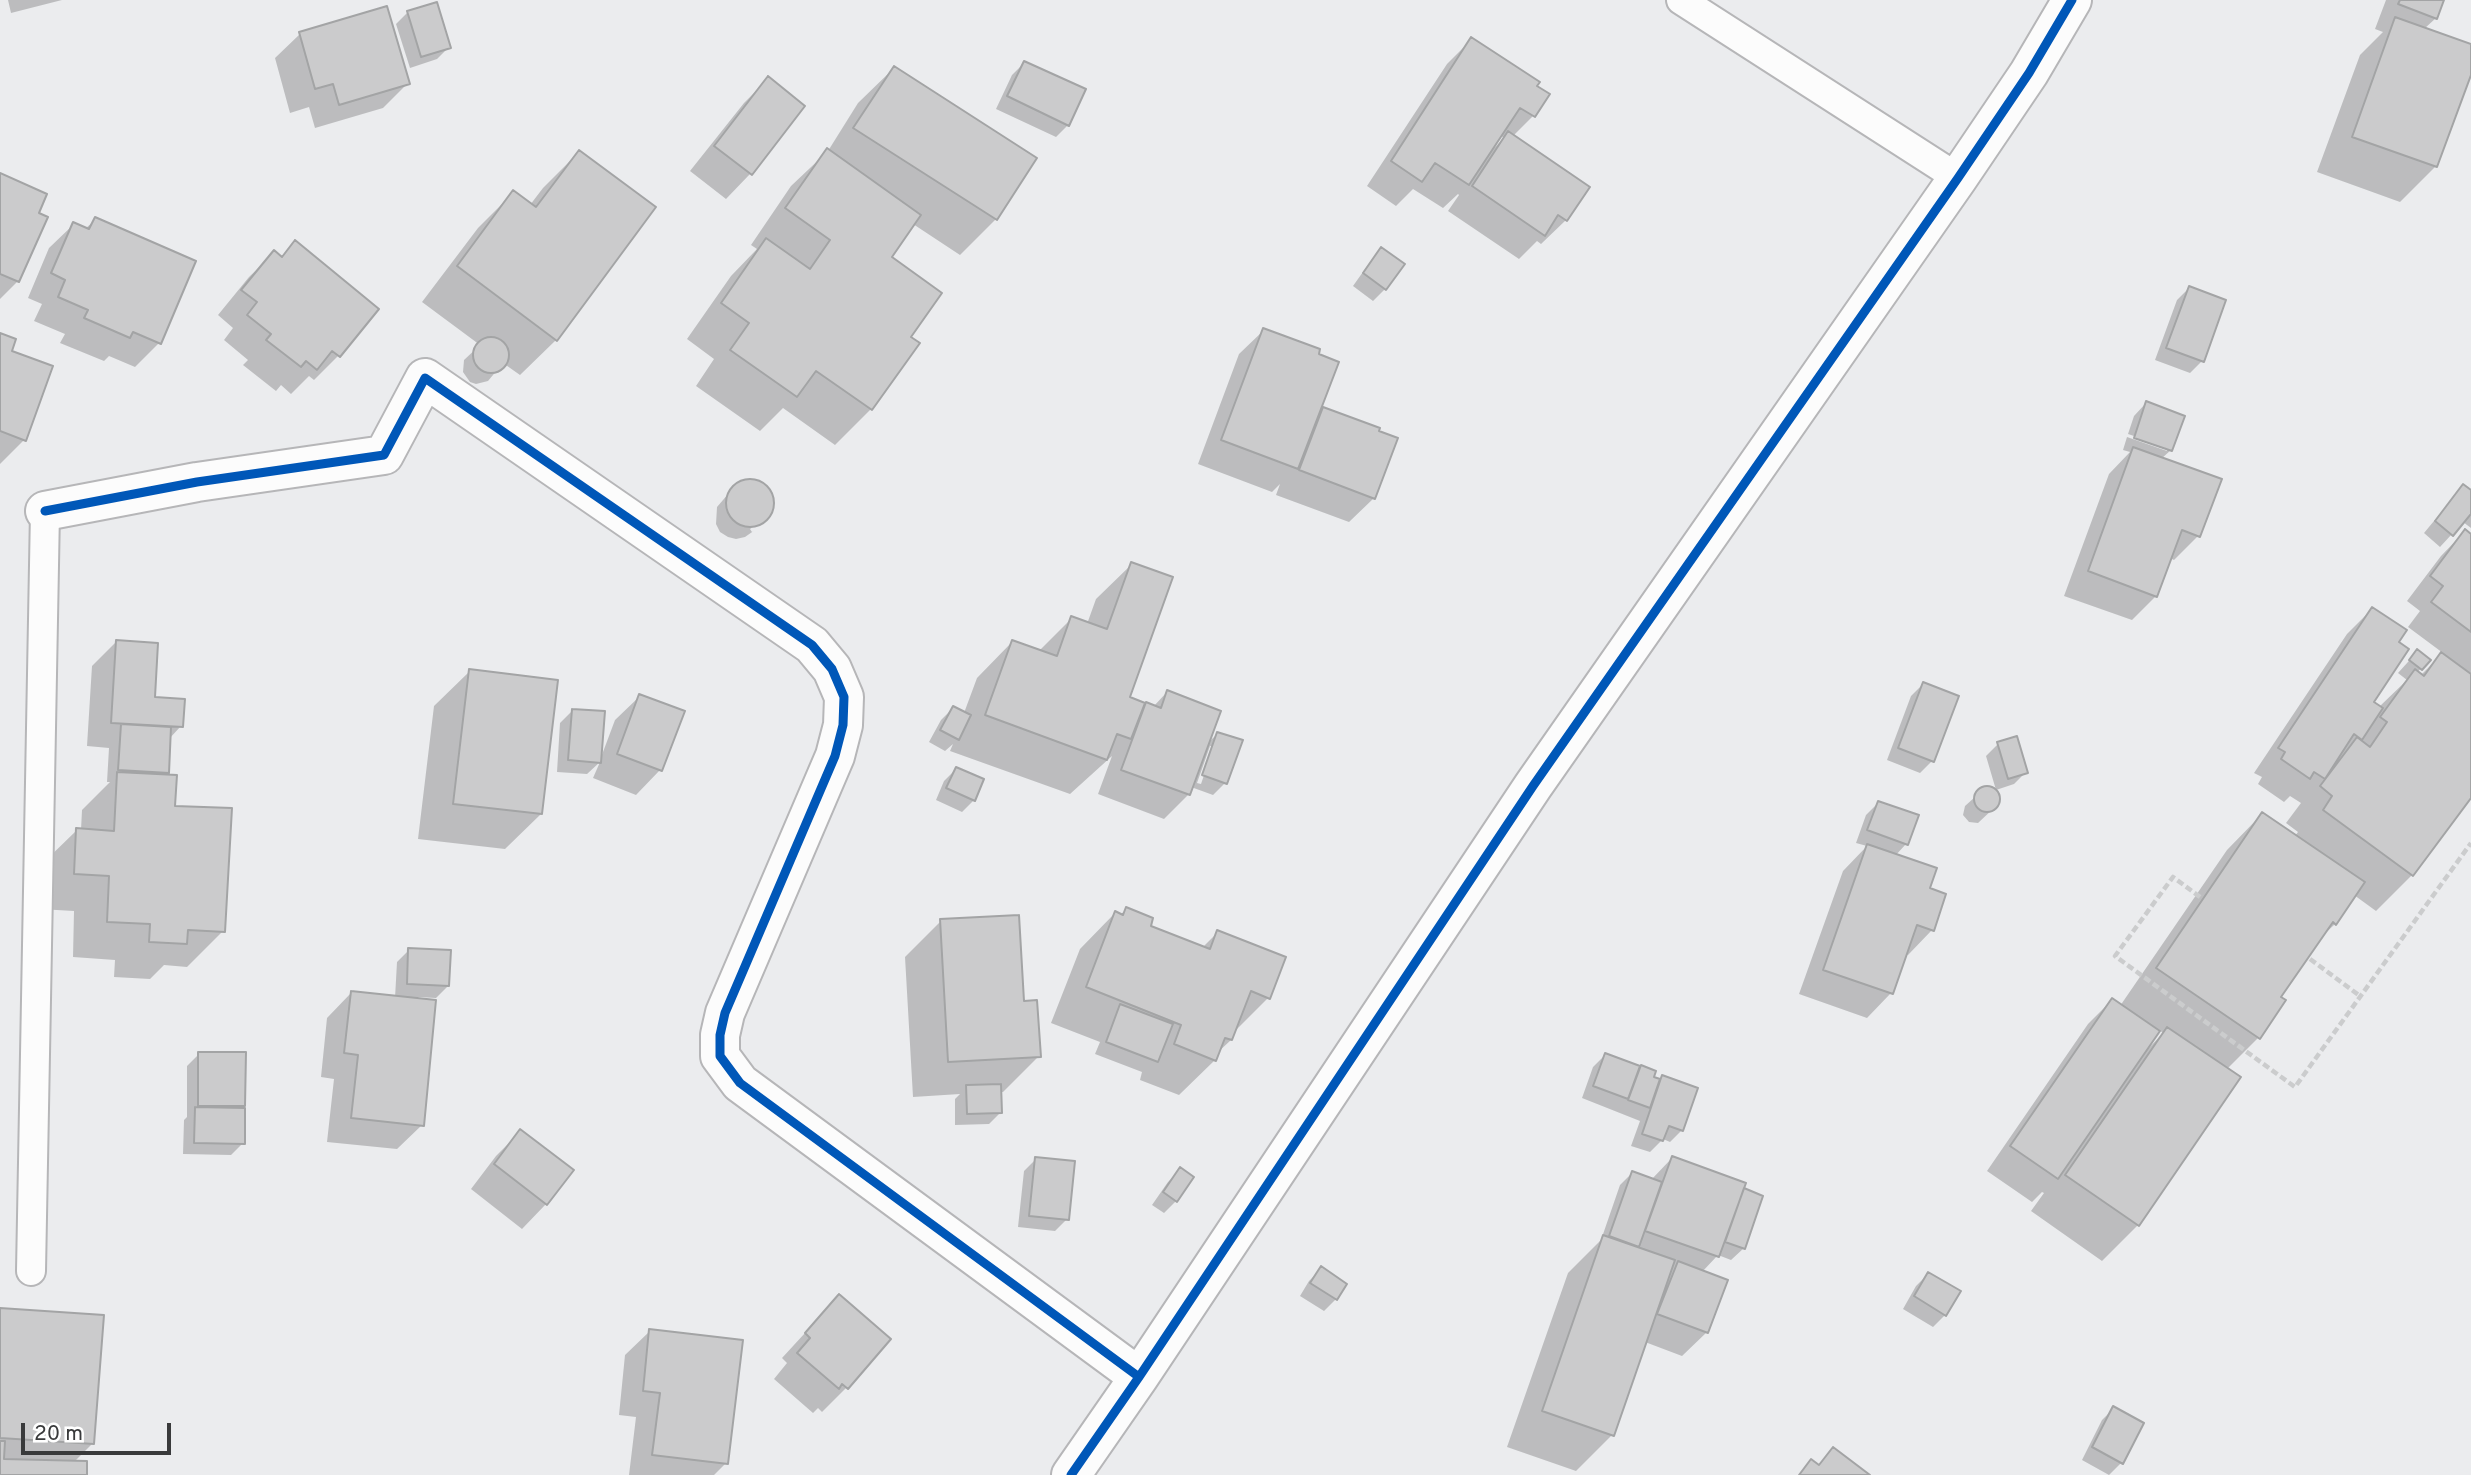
<!DOCTYPE html>
<html>
<head>
<meta charset="utf-8">
<style>
  body { margin:0 }
  #map { position:relative; width:2471px; height:1475px; overflow:hidden; background:#ebecee; font-family:Overpass,sans-serif }
  canvas { display:block }
  .scale { position:absolute; left:21px; top:1423px; width:150px; height:32px; box-sizing:border-box; border:4px solid #393a3b; border-top:0; padding-left:9px; font-size:21px; line-height:24px; white-space:nowrap; color:#393a3b; -webkit-text-stroke:5px #fff; paint-order:stroke }
</style>
</head>
<body>
<div id="map">
<canvas width="2471" height="1475"></canvas>
<div class="scale">20 m</div>
</div>
<script>
const ctx = document.querySelector('canvas').getContext('2d');
ctx.lineJoin = 'round';
function fillPath(path, color) { ctx.fillStyle = color; ctx.fill(path, 'evenodd'); }
const poly = rows => new Path2D(rows.map(r => 'M' + r).join(''));
function trace(path, color, width, dash) { ctx.strokeStyle = color; ctx.lineWidth = width; ctx.lineCap = dash ? 'butt' : 'round'; ctx.setLineDash(dash || []); ctx.stroke(path); }
fillPath(poly([
  [8,0,62,0,11,13],
  [2386,0,2442,0,2436,18,2424,29,2471,46,2471,70,2436,166,2400,202,2317,172,2360,55,2383,32,2375,29],
  [408,12,449,47,437,59,410,68,396,24],
  [300,34,408,83,383,108,315,128,309,107,290,113,275,58],
  [1472,39,1548,95,1533,116,1513,136,1566,220,1541,244,1537,241,1519,259,1448,211,1459,195,1458,194,1443,208,1413,189,1396,206,1367,186,1447,64],
  [1500,135,1504,138,1493,149,1492,148],
  [1024,63,1068,125,1056,137,996,109,1012,75],
  [894,68,996,219,960,255,913,224,889,258,908,338,871,409,835,445,783,408,760,431,696,386,714,359,687,339,731,276,757,249,751,245,791,186,828,151,858,103],
  [768,79,803,107,750,174,726,199,690,171,744,103],
  [579,152,556,340,520,375,503,363,488,381,476,384,470,382,463,372,464,360,480,345,422,302,478,228,514,192,530,205,543,188],
  [0,175,37,214,18,281,0,299],
  [95,220,159,343,135,367,109,356,104,361,60,343,65,334,34,321,42,304,28,298,49,248,74,224,85,229],
  [295,242,377,309,338,356,314,380,309,376,291,394,281,385,276,391,243,365,248,360,224,340,233,328,218,315,249,277,274,253,280,258],
  [1382,250,1385,289,1373,301,1353,286,1370,262],
  [2189,288,2202,361,2190,373,2155,360,2177,300],
  [1264,330,1316,355,1316,417,1324,409,1374,498,1349,522,1276,495,1280,484,1272,492,1198,464,1239,354],
  [0,335,10,353,24,440,0,464],
  [2146,403,2171,450,2161,459,2198,536,2174,560,2170,558,2156,596,2132,620,2064,596,2109,474,2130,452,2123,450,2127,437,2167,451,2167,447,2128,434,2134,416],
  [751,481,767,488,771,496,770,513,760,524,760,522,750,529,752,532,755,530,745,537,736,539,728,537,720,532,716,524,717,507,735,486],
  [2463,486,2471,493,2471,528,2463,522,2440,547,2424,533],
  [2465,531,2471,536,2471,795,2412,875,2376,911,2354,895,2335,924,2317,941,2279,997,2284,1001,2258,1038,2227,1069,2239,1077,2138,1225,2102,1261,2031,1211,2044,1193,2042,1192,2032,1202,1987,1171,2088,1024,2112,1000,2120,1006,2227,850,2262,814,2295,836,2298,832,2286,823,2301,803,2290,796,2284,802,2258,784,2262,777,2254,773,2347,634,2372,609,2396,642,2372,702,2379,707,2407,680,2398,673,2417,652,2428,660,2417,673,2420,676,2443,653,2408,627,2420,611,2407,601,2441,556],
  [2158,1029,2163,1033,2147,1050,2145,1048],
  [1132,564,1127,699,1140,711,1146,704,1153,707,1167,692,1207,744,1217,734,1225,783,1213,795,1191,787,1189,794,1164,819,1098,794,1112,756,1070,794,950,751,953,744,945,751,929,742,941,720,953,708,964,713,977,678,1012,642,1039,651,1072,618,1087,624,1096,599],
  [1210,746,1214,746,1201,784,1197,783],
  [116,642,153,698,181,726,169,739,167,772,163,776,173,807,223,931,187,967,164,965,150,979,114,977,115,960,73,957,74,911,39,909,41,865,77,830,81,830,82,810,110,782,107,782,109,748,87,746,92,666],
  [470,671,541,814,505,849,418,839,434,706],
  [1923,684,1932,761,1920,773,1887,760,1911,696],
  [640,696,660,770,636,795,593,778,600,762,587,774,557,772,560,723,572,711,600,760,615,720],
  [1998,744,2026,772,2014,784,1996,790,1986,756],
  [956,769,974,800,962,812,936,800,944,781],
  [1985,788,1994,791,1998,799,1994,808,1978,823,1969,822,1963,815,1965,806],
  [1878,803,1906,844,1895,856,1928,889,1932,930,1908,955,1905,954,1891,993,1867,1018,1799,994,1843,871,1867,846,1856,843,1866,815],
  [1127,909,1148,927,1202,948,1218,932,1268,998,1234,1032,1231,1040,1217,1053,1215,1060,1179,1095,1140,1080,1142,1072,1095,1054,1100,1042,1051,1023,1080,949,1115,913,1120,915],
  [941,921,1039,1056,1003,1092,1000,1092,1001,1112,989,1124,955,1125,955,1099,960,1094,913,1097,905,957],
  [409,950,448,986,436,998,418,997,422,1125,397,1149,327,1142,334,1079,321,1077,327,1018,351,993,395,998,397,962],
  [199,1054,243,1105,239,1109,243,1143,231,1155,183,1154,184,1120,187,1117,187,1066],
  [1605,1055,1654,1072,1652,1078,1660,1081,1663,1077,1682,1130,1670,1142,1663,1139,1650,1152,1631,1146,1640,1121,1582,1098,1593,1067],
  [520,1132,546,1204,522,1229,471,1189,496,1156],
  [1672,1158,1744,1184,1744,1248,1731,1260,1718,1255,1702,1272,1707,1332,1682,1356,1645,1342,1612,1435,1576,1471,1507,1447,1568,1273,1601,1240,1620,1185,1632,1173,1651,1180],
  [1036,1159,1067,1219,1055,1231,1018,1227,1024,1171],
  [1180,1170,1176,1201,1164,1213,1152,1205,1168,1182],
  [1321,1269,1336,1299,1324,1311,1300,1296,1309,1281],
  [1928,1274,1945,1315,1933,1327,1903,1309,1916,1286],
  [839,1296,847,1387,822,1412,818,1408,813,1413,774,1379,787,1363,782,1358],
  [0,1310,93,1443,74,1462,85,1475,0,1475],
  [650,1331,726,1463,714,1475,629,1475,636,1417,619,1415,625,1355],
  [2114,1408,2121,1463,2109,1475,2082,1460,2102,1420]
]), '#0003');
const building = poly([
  [2400,0,2444,0,2437,19,2398,4,2400,0],
  [437,2,451,48,421,57,407,11,437,2],
  [387,6,410,84,339,105,333,84,315,89,299,32,387,6],
  [2395,17,2471,44,2471,75,2437,167,2352,137,2395,17],
  [1471,37,1540,82,1537,86,1550,94,1535,117,1520,108,1469,185,1435,163,1422,182,1391,161,1471,37],
  [1024,61,1086,89,1069,126,1007,96,1024,61],
  [894,66,1037,158,997,220,853,128,894,66],
  [768,76,805,106,752,175,714,146,768,76],
  [1508,131,1590,187,1567,221,1558,215,1545,236,1472,186,1508,131],
  [827,148,921,215,892,257,942,293,911,337,920,343,872,410,816,371,797,397,730,350,749,323,721,303,766,238,810,269,830,240,785,208,827,148],
  [579,150,656,207,557,341,457,266,513,190,536,207,579,150],
  [0,173,47,194,39,213,48,217,19,282,0,274,0,173],
  [95,217,196,261,161,344,133,332,130,338,84,318,88,310,58,297,65,280,51,273,73,222,89,229,95,217],
  [295,240,379,309,340,357,332,351,317,370,306,361,301,367,266,340,271,334,247,315,257,302,241,290,274,250,282,257,295,240],
  [1381,247,1405,264,1386,290,1363,273,1381,247],
  [2189,286,2226,300,2204,362,2166,348,2189,286],
  [1263,328,1320,349,1319,354,1339,362,1298,469,1221,440,1263,328],
  [0,333,16,339,12,351,53,366,26,441,0,431,0,333],
  '473 355a18 18 0 1 1 36 0a18 18 0 1 1-36 0Z',
  [2146,401,2185,416,2172,451,2134,438,2146,401],
  [1323,407,1380,428,1379,431,1398,438,1375,499,1299,470,1323,407],
  [2133,447,2222,479,2200,537,2182,530,2157,597,2088,571,2133,447],
  '726 503a24 24 0 1 1 48 0a24 24 0 1 1-48 0Z',
  [2463,484,2471,490,2471,514,2453,536,2435,521,2463,484],
  [2465,529,2471,534,2471,632,2431,602,2443,586,2430,576,2465,529],
  [1131,562,1173,577,1130,697,1145,703,1131,739,1117,734,1107,760,985,715,1012,640,1057,656,1071,616,1107,629,1131,562],
  [2372,607,2407,630,2399,642,2409,649,2374,702,2383,708,2362,740,2354,734,2325,779,2314,772,2310,779,2281,759,2285,752,2278,748,2372,607],
  [116,640,158,643,155,697,185,699,183,727,111,723,116,640],
  [2417,649,2431,660,2422,670,2409,660,2417,649],
  [2441,652,2471,674,2471,798,2413,876,2323,810,2332,796,2320,786,2357,737,2370,747,2387,722,2380,717,2415,669,2424,676,2441,652],
  [469,669,558,680,542,814,453,804,469,669],
  [1923,682,1959,696,1934,762,1898,748,1923,682],
  [1167,690,1221,711,1190,795,1121,770,1146,702,1161,708,1167,690],
  [639,694,685,711,662,771,617,754,639,694],
  [953,706,971,715,959,740,940,730,953,706],
  [572,709,605,711,601,763,568,760,572,709],
  [121,724,171,727,169,773,118,770,121,724],
  [1217,732,1243,740,1227,784,1202,775,1217,732],
  [2017,736,2028,773,2008,779,1997,742,2017,736],
  [956,767,984,779,975,801,946,788,956,767],
  [117,772,177,775,175,806,232,808,225,932,188,930,187,944,149,942,150,924,107,922,109,876,74,874,76,828,114,831,117,772],
  '1974 799a13 13 0 1 1 26 0a13 13 0 1 1-26 0Z',
  [1878,801,1919,815,1908,845,1867,830,1878,801],
  [2262,812,2365,882,2336,925,2333,922,2281,997,2286,1000,2260,1039,2156,968,2262,812],
  [1867,844,1937,868,1930,888,1946,894,1934,931,1917,925,1893,994,1823,970,1867,844],
  [1126,907,1153,918,1151,926,1210,949,1217,930,1286,957,1270,999,1251,991,1232,1040,1225,1038,1216,1061,1174,1044,1181,1025,1086,987,1115,911,1123,915,1126,907],
  [1019,915,1024,1001,1037,1000,1041,1057,948,1062,940,919,1019,915],
  [408,948,451,950,449,986,407,984,408,948],
  [351,991,436,1000,424,1126,351,1118,358,1055,344,1053,351,991],
  [2112,998,2160,1031,2058,1179,2010,1146,2112,998],
  [1120,1004,1173,1024,1158,1062,1106,1042,1120,1004],
  [2167,1027,2241,1077,2139,1226,2065,1175,2167,1027],
  [198,1052,246,1052,245,1106,198,1106,198,1052],
  [1605,1053,1640,1066,1628,1099,1593,1086,1605,1053],
  [1641,1065,1656,1071,1654,1077,1660,1079,1650,1108,1628,1100,1641,1065],
  [1662,1075,1698,1088,1683,1131,1669,1126,1663,1141,1642,1134,1662,1075],
  [1001,1084,1002,1113,967,1114,966,1085,1001,1084],
  [195,1107,245,1108,245,1144,194,1143,195,1107],
  [520,1129,574,1170,547,1205,494,1164,520,1129],
  [1672,1156,1746,1183,1719,1257,1645,1231,1672,1156],
  [1035,1157,1075,1161,1069,1220,1029,1216,1035,1157],
  [1180,1167,1194,1177,1177,1202,1163,1192,1180,1167],
  [1632,1171,1662,1182,1639,1247,1609,1236,1632,1171],
  [1744,1188,1763,1196,1745,1249,1725,1242,1744,1188],
  [1603,1235,1675,1260,1614,1436,1542,1411,1603,1235],
  [1678,1261,1728,1280,1708,1333,1657,1314,1678,1261],
  [1321,1266,1347,1284,1337,1300,1310,1283,1321,1266],
  [1928,1272,1961,1291,1946,1316,1914,1296,1928,1272],
  [839,1294,891,1339,848,1389,842,1384,839,1389,797,1353,810,1338,805,1333,839,1294],
  [0,1308,104,1315,94,1444,0,1438,0,1308],
  [649,1329,743,1340,728,1464,652,1455,660,1393,643,1391,649,1329],
  [2113,1406,2144,1423,2123,1464,2092,1447,2113,1406],
  [0,1441,5,1441,4,1459,87,1461,87,1475,0,1475,0,1441],
  [1833,1447,1870,1475,1799,1475,1811,1459,1819,1465,1833,1447]
]);
fillPath(building, '#cbcbcc');
trace(building, '#a3a4a5', 2);
const lane = poly([
  [1681,0,1958,178],
  [31,1271,45,511]
]);
const street = poly([
  [45,511,197,482,384,455,425,378,812,645,832,669,844,697,843,725,835,756,725,1013,720,1035,720,1056,740,1083,1139,1377],
  [1071,1475,1139,1377,1533,786,1958,178,2029,73,2072,0]
]);
trace(lane, '#b6b6b8', 32);
trace(street, '#b6b6b8', 42);
trace(poly([
  [2200,897,2173,877,2115,956,2295,1087,2471,843],
  [2310,959,2360,996]
]), '#cbcccd', 4.5, [7, 3.5]);
trace(lane, '#fcfcfc', 28);
trace(street, '#fcfcfc', 38);
trace(poly([
  [45,511,197,482,384,455,425,378,812,645,832,669,844,697,843,725,835,756,725,1013,720,1035,720,1056,740,1083,1139,1377],
  [1071,1475,1139,1377,1533,786,1958,178,2029,73,2072,0]
]), '#0057b8', 9);
</script>
</body>
</html>
